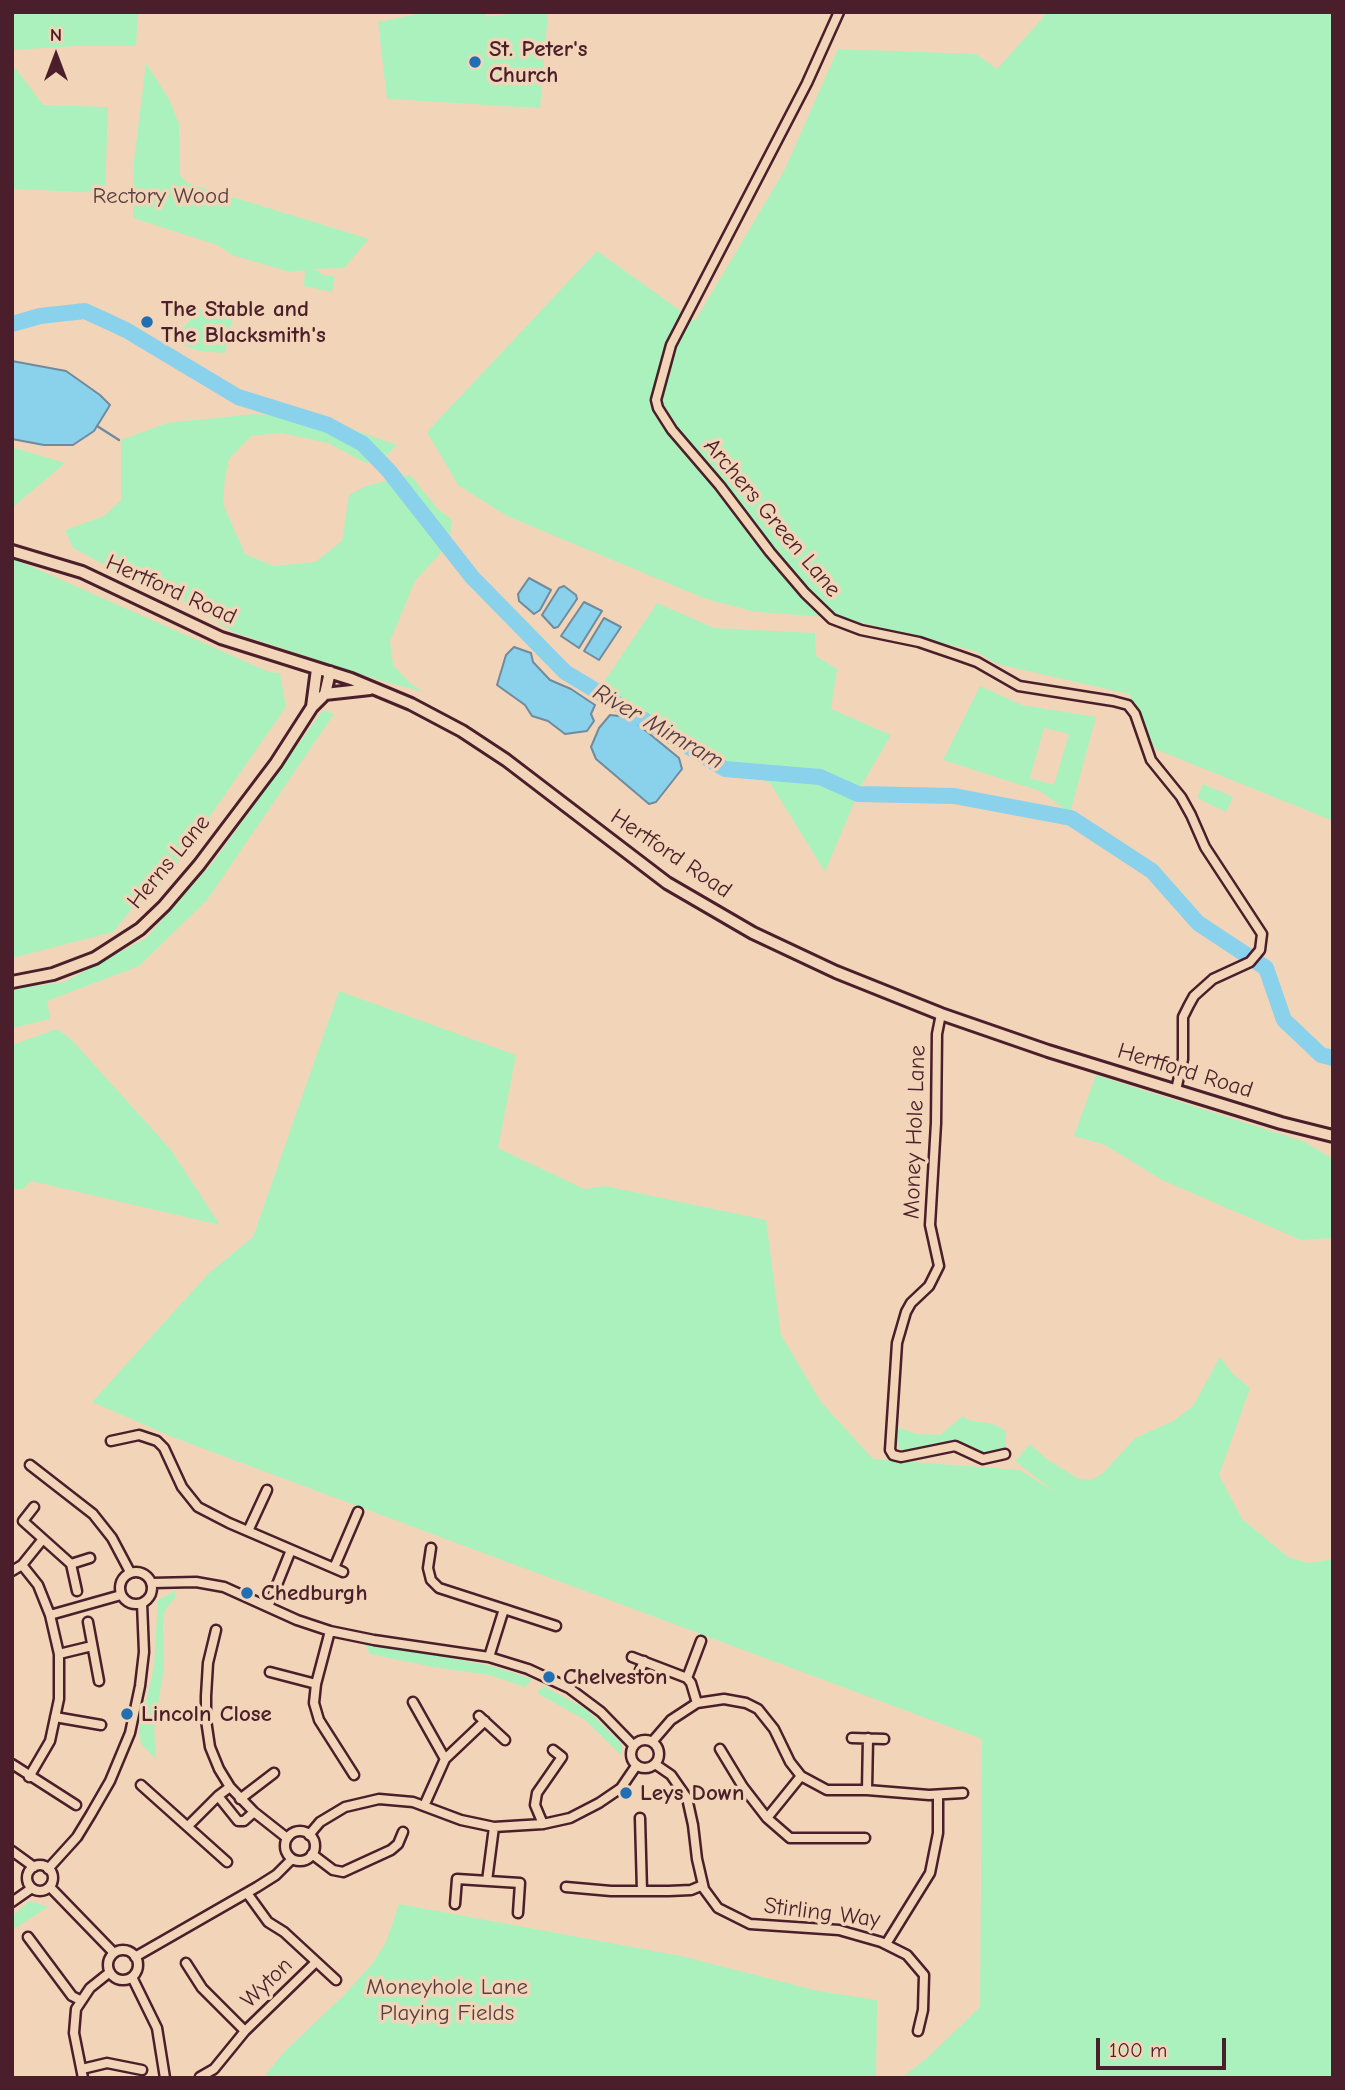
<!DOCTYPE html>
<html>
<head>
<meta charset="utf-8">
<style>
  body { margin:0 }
  #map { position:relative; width:1345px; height:2090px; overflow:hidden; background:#f2d5b8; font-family:"Comic Neue",sans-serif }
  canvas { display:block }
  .frame { position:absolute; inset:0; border:14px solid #4a1f2b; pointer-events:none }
  .north { position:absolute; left:21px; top:21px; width:70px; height:70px; -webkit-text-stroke:5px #f2d5b8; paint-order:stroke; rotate:0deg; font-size:19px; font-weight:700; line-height:28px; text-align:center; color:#4a1f2b }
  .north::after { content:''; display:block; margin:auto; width:24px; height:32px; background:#4a1f2b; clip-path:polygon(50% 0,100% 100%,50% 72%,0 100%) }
  .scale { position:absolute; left:1096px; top:2038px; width:130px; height:32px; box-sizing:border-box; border:4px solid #4a1f2b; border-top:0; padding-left:9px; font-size:21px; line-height:24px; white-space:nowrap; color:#4a1f2b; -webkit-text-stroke:5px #f2d5b8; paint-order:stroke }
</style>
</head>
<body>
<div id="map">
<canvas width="1345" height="2090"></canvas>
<div class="frame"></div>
<div class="north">N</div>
<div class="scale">100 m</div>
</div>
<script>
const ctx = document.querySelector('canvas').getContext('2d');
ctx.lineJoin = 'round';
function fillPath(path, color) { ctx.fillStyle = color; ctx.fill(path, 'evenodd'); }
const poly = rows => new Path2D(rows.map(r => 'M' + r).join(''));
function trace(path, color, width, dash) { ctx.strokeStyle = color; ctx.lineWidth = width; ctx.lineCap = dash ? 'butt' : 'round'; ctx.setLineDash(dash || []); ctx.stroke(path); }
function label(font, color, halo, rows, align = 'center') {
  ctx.font = font + ' "Comic Neue",sans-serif'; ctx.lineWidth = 7; ctx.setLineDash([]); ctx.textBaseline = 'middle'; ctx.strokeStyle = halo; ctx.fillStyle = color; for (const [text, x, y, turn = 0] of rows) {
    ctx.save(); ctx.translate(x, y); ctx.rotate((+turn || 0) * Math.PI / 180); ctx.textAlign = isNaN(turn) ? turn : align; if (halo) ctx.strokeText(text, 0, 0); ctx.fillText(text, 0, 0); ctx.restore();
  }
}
fillPath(poly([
  [12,12,138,12,136,46,76,46,12,50],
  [428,12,486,12,486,17,522,12,548,12,540,108,387,99,378,22],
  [1048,12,1333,12,1333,821,1155,749,1129,694,997,664,975,651,843,618,756,612,706,599,507,516,458,485,427,432,597,251,695,321,784,171,838,49,976,54,997,69],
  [146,63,169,99,179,124,180,175,187,183,369,239,344,268,313,269,320,272,320,274,335,277,332,292,304,286,305,270,290,272,232,255,217,245,133,218,134,161],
  [12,68,16,69,43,105,108,107,105,193,12,189],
  [196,308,216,311,219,308,235,310,225,353,199,351,179,344,182,329,190,320],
  [254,414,322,419,397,445,387,455,366,463,328,443,281,433,251,436,229,459,225,477,223,504,245,554,274,566,315,562,342,541,349,495,366,486,410,475,438,509,452,520,449,544,415,581,390,641,393,665,410,683,423,692,379,680,233,632,180,599,154,591,73,548,65,530,104,516,121,500,121,440,167,423],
  [12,447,65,463,12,508],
  [12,558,269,672,280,673,286,707,164,882,130,911,113,932,12,958],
  [657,603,714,628,815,633,816,656,837,669,831,709,891,735,861,786,825,872,770,783,708,755,600,688],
  [980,686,1022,705,1096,717,1070,813,1040,791,943,760],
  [1044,728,1069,734,1054,785,1030,778],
  [323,710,334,714,207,900,139,966,47,1001,50,1019,12,1028,12,989,64,982,146,938,213,862],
  [1203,784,1233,797,1226,812,1197,798],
  [339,991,516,1055,498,1148,584,1189,605,1186,766,1220,781,1335,821,1402,873,1459,1020,1470,1056,1493,1015,1461,1030,1444,1048,1460,1079,1479,1091,1480,1103,1473,1135,1438,1173,1421,1193,1406,1220,1357,1233,1374,1250,1388,1219,1475,1242,1519,1288,1557,1308,1563,1333,1559,1333,2078,901,2078,927,2058,980,2007,982,1739,175,1438,92,1402,209,1273,253,1237],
  [57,1029,71,1039,171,1150,220,1225,31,1181,22,1189,12,1189,12,1045],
  [1096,1075,1305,1142,1333,1159,1333,1238,1301,1240,1162,1180,1105,1145,1074,1136],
  [963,1416,968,1420,993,1424,1006,1431,1005,1450,984,1453,956,1440,902,1451,896,1442,897,1427,916,1434,940,1435],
  [175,1591,175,1598,165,1610,163,1622,164,1668,154,1728,156,1759,141,1744,139,1730,154,1667,158,1600],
  [365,1645,436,1655,491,1666,532,1679,525,1687,489,1675,433,1667,370,1654],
  [543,1686,586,1709,622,1744,622,1756,585,1720,537,1693],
  [30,1901,48,1907,12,1930,12,1916],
  [399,1904,681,1956,818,1991,877,2000,876,2078,263,2078,284,2052,344,1995,372,1964,386,1942]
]), '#abf1bd');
const water = poly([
  [12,361,66,371,100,395,110,405,94,431,73,445,44,445,12,439,12,361],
  [529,578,551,590,540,610,534,614,519,601,518,594,529,578],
  [564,586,576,595,577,599,558,627,554,628,542,615,559,588,564,586],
  [584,602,602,611,579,648,561,636,584,602],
  [604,618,621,627,599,660,584,651,604,618],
  [514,647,531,653,533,662,550,680,571,689,595,705,591,714,594,721,587,731,565,734,548,721,532,716,525,705,497,685,506,655,514,647],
  [610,715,629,717,679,758,682,769,656,802,649,804,596,759,591,747,599,728,610,715]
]);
fillPath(water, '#8ad1eb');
trace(water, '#708a9e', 2);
trace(poly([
  [97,426,119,440]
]), '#708a9e', 2.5);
trace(poly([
  [12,324,40,316,85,311,126,330,238,397,328,425,363,444,389,471,472,577,565,672,725,769,820,777,858,794,954,796,1071,818,1152,871,1198,923,1266,968,1284,1020,1321,1055,1333,1058]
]), '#8ad1eb', 16);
const street = poly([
  [839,12,807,83,671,345,656,400,658,408,672,430,720,486,770,552,805,593,832,619,861,630,919,642,960,656,977,662,1019,686,1113,701,1128,705,1135,714,1151,760,1181,797,1191,815,1205,847,1262,934,1260,950,1250,962,1213,979,1194,996,1189,1005,1183,1017,1183,1059,1176,1090],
  [941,1014,937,1034,936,1123,930,1225,939,1266,929,1286,911,1303,906,1312,897,1343,890,1450,893,1455,901,1457,955,1446,983,1459,1005,1454],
  [111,1441,139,1435,157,1441,164,1448,182,1487,198,1507,229,1523,343,1572],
  [30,1465,93,1514,112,1538,130,1572],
  [34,1507,23,1521,71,1564,77,1591],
  [248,1531,267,1490],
  [431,1548,428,1568,431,1580,439,1588,504,1609,489,1657],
  [71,1564,90,1558],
  [22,1565,38,1585,50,1615,59,1654,59,1699,50,1741,29,1777],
  [334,1568,358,1512],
  [12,1571,22,1565,43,1539],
  '120 1588a16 16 0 1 1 32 0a16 16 0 1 1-32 0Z',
  [152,1583,196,1582,224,1587,297,1620,330,1631,374,1640,489,1657,528,1669,569,1688,601,1712,633,1745],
  [268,1607,291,1550],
  [504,1609,556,1626],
  [50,1615,121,1595],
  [88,1622,99,1681],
  [216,1630,208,1663,206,1696,206,1720,210,1747,219,1769,230,1787,254,1812,287,1838],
  [330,1631,316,1684,314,1703,319,1720,354,1775],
  [59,1654,92,1646],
  [632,1657,687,1678,691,1683,697,1703],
  [270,1672,316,1684],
  [637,1677,644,1661],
  [687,1678,701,1641],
  [413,1702,445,1759],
  [479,1716,505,1740],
  [55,1717,101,1725],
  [852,1738,884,1739],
  '631 1754a14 14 0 1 1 28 0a14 14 0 1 1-28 0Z',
  [652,1742,671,1720,697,1703,724,1699,746,1703,758,1709,774,1729,790,1762,801,1776,827,1790,867,1790,929,1795,963,1793],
  [720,1749,743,1787,767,1818,790,1838,865,1838],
  [12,1764,76,1805],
  [655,1764,671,1775,687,1798,693,1825,697,1859,704,1889,718,1908,750,1924,839,1930,881,1942,907,1955,924,1975,923,2010,918,2031],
  [141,1785,227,1862],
  [230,1787,218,1796,238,1821,244,1821,254,1812],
  [867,1790,868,1738],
  [240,1799,274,1773],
  [424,1806,445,1759,485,1721],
  [640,1818,642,1891],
  [767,1818,801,1776],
  [543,1824,535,1805,537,1793,562,1757,553,1750],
  [188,1826,218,1796],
  '285 1846a15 15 0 1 1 30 0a15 15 0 1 1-30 0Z',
  [309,1835,320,1822,345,1807,379,1799,413,1802,461,1820,494,1827,543,1824,570,1818,599,1803,621,1788,636,1766],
  [12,1851,34,1867],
  [312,1854,333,1870,343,1872,391,1850,398,1844,403,1832],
  '27 1878a13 13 0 1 1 26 0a13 13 0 1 1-26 0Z',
  [48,1869,77,1837,91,1814,110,1781,130,1733,140,1686,144,1652,142,1603],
  [487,1881,494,1827],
  [50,1887,114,1953],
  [566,1887,611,1891,669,1891,691,1890,703,1885],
  [247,1893,268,1922,284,1932,336,1980],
  [12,1902,32,1888],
  [455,1904,457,1879,520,1883,518,1913],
  [28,1937,72,1996,80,2000],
  [886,1944,930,1873,938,1833,938,1795],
  '108 1965a15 15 0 1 1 30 0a15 15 0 1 1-30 0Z',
  [135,1957,257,1887,276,1875,292,1859],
  [186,1963,202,1988,245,2031],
  [132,1977,157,2028,165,2078],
  [82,2069,107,2063,142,2070],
  [200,2077,214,2069,245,2031,316,1962],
  [83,2078,74,2033,76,2009,90,1988,110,1972]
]);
const secondary = poly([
  [12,551,82,572,221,638,351,679,411,704,462,731,506,760,667,883,753,933,836,972,941,1014,1048,1051,1281,1123,1333,1136],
  [325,694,370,689],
  [312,707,317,669],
  [12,982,53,974,95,958,140,929,164,906,199,865,276,763,312,707,325,694,330,672]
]);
trace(street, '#4a1f2b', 13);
trace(secondary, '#4a1f2b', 16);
trace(street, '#f2d5b8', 8);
trace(secondary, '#f2d5b8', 10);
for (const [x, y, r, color] of [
  [475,62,7,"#1f6fb2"],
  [147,322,7,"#1f6fb2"],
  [247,1593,7,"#1f6fb2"],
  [549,1677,7,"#1f6fb2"],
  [127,1714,7,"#1f6fb2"],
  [626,1793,7,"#1f6fb2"]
]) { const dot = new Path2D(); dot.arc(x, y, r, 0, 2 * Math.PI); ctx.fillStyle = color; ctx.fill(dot); trace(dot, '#f2d5b8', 2.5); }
label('bold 23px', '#4a1f2b', '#f2d5b8', [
  ["St. Peter's",489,49],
  ["Church",489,75],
  ["The Stable and",161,309],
  ["The Blacksmith's",161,335],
  ["Chedburgh",261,1593],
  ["Chelveston",563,1677],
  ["Lincoln Close",141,1714],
  ["Leys Down",640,1793]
], 'left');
label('23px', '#593e41', '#f2d5b8', [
  ["Rectory Wood",161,196],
  ["Moneyhole Lane",447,1987],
  ["Playing Fields",447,2013]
]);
label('23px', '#4a1f2b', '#f2d5b8', [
  ["Archers Green Lane",772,518,50],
  ["Hertford Road",171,590,24],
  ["Hertford Road",671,854,34],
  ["Herns Lane",169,862,-50],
  ["Hertford Road",1185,1071,17],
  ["Money Hole Lane",915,1132,-88],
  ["Stirling Way",822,1913,7],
  ["Wyton",267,1983,-44]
]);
label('italic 24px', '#543a48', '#f2d5b8', [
  ["River Mimram",658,727,30]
]);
</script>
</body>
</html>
